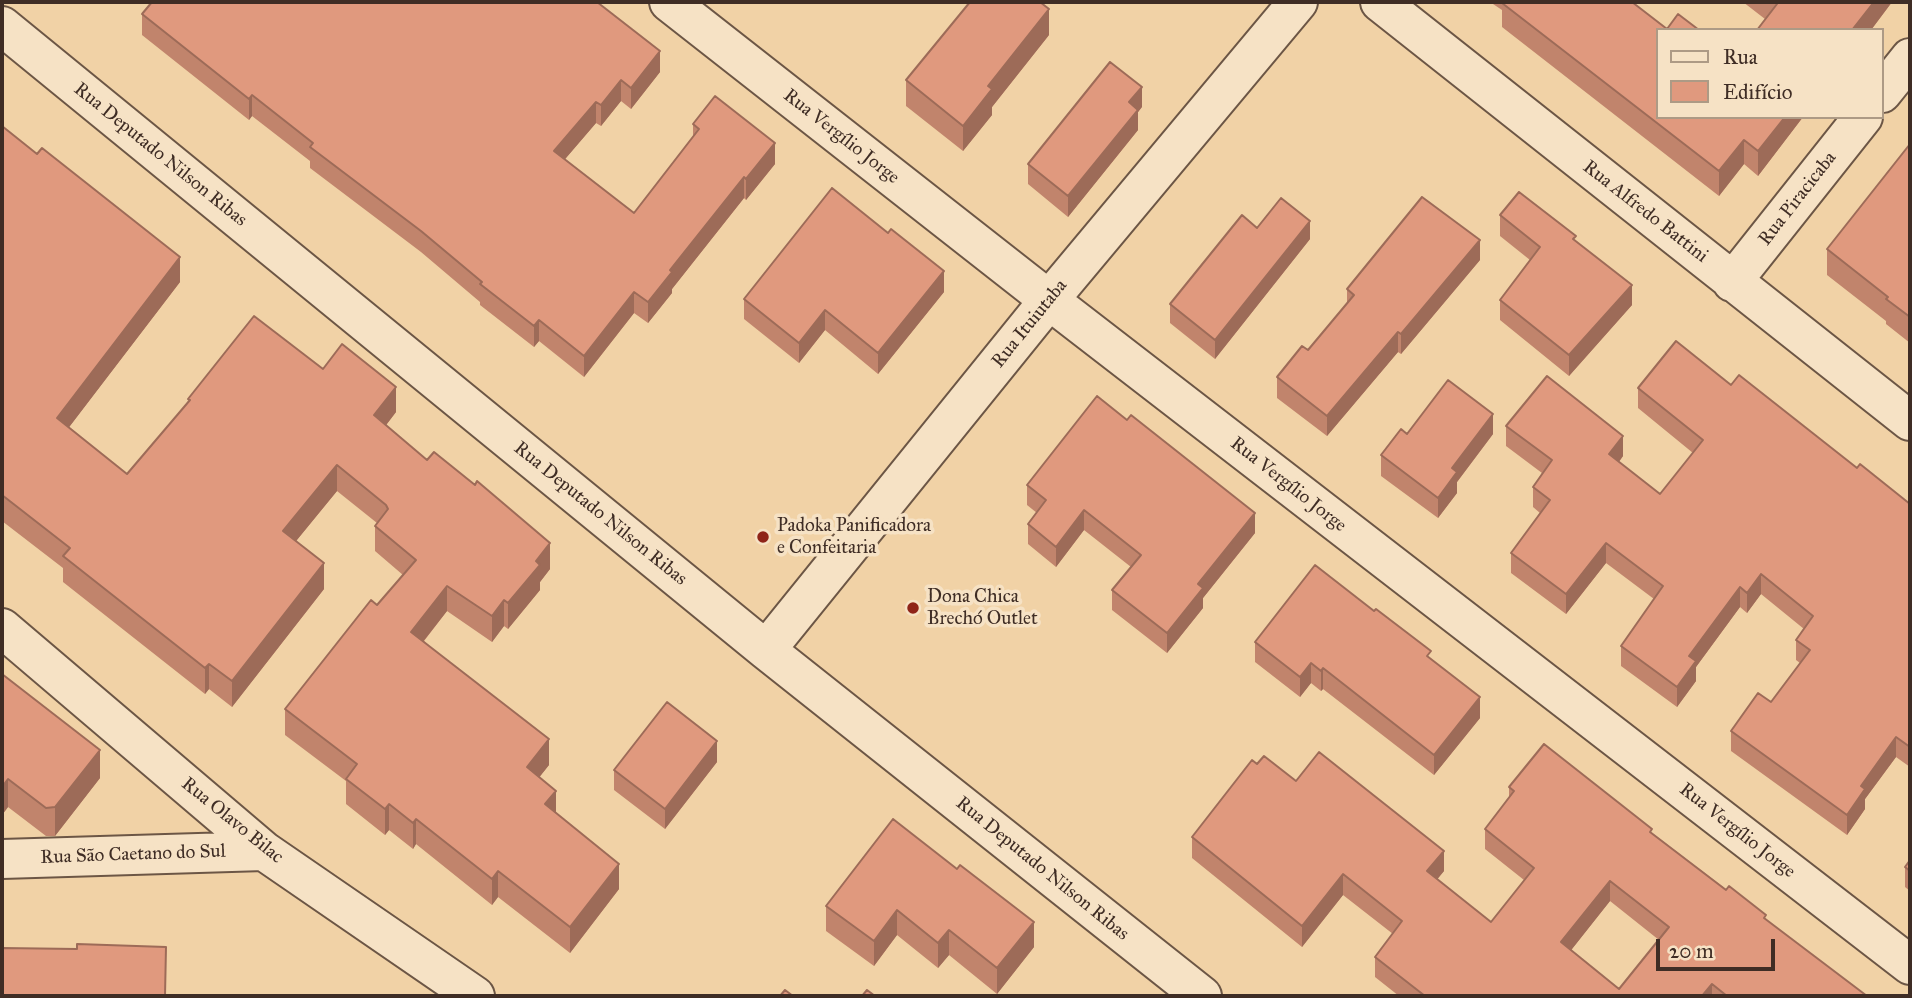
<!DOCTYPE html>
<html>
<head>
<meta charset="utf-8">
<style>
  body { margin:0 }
  #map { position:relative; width:1912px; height:998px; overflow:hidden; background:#f1d2a6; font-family:"IM FELL Great Primer",serif }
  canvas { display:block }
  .frame { position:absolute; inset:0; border:4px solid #3f2d25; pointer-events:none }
  .legend { position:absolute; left:1656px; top:28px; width:228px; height:91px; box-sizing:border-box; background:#f6e2c5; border:2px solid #ad9a85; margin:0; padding:9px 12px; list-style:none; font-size:21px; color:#3f2d25 }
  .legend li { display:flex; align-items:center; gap:14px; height:35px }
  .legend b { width:35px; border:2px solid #ad9a85 }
  .scale { position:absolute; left:1656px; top:939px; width:119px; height:32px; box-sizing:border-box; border:4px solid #3f2d25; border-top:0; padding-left:9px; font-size:21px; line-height:24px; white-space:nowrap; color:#3f2d25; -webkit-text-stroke:5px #f6e2c5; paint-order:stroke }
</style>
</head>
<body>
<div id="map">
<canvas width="1912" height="998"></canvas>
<div class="frame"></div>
<ul class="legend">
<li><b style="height:9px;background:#f6e2c5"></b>Rua</li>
<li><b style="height:19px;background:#e0997e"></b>Edifício</li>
</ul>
<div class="scale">20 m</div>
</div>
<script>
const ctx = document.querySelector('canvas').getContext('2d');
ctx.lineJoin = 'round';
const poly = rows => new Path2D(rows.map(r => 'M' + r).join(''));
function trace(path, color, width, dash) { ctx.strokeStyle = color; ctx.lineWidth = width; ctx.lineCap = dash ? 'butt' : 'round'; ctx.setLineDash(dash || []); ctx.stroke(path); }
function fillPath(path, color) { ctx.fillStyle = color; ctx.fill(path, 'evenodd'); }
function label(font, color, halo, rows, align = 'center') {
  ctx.font = font + ' "IM FELL Great Primer",serif'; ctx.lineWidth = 7; ctx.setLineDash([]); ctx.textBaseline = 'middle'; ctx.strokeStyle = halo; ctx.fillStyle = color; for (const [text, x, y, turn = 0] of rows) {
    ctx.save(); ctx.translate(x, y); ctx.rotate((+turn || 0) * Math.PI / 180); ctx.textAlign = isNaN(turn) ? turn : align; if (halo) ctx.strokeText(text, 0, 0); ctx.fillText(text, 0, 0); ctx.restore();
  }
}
const minor = poly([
  [669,2,1049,300,1910,965],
  [1380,2,1910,421],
  [2,26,766,650,1202,996],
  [1882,93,1910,58],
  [1732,282,1863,117],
  [2,628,264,851,475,996],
  [766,650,1049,300,1298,2],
  [2,859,264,851]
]);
trace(minor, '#6c5645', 42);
trace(minor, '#f6e2c5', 38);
fillPath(poly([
  [1490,2,1632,2,1658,117,1803,117,1758,176,1744,164,1719,196,1502,27,1502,10],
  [1743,2,1892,2,1871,30,1757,30,1765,19],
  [142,14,660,72,631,109,621,101,601,126,596,123,565,159,634,213,693,136,693,124,775,164,746,200,744,198,672,289,672,293,648,323,634,313,584,377,539,341,534,347,480,305,480,302,421,252,310,168,310,161,252,116,249,120,142,35],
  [1049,35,992,107,992,115,963,151,906,106,906,80],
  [1142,107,1138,112,1138,130,1068,217,1028,184,1028,164],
  [2,126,180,282,69,427,127,474,188,402,188,399,323,369,396,412,386,425,550,569,540,582,540,590,508,629,504,626,492,642,447,611,424,641,549,765,539,777,556,813,619,889,570,953,498,897,492,905,416,844,413,849,389,830,385,835,346,804,346,781,285,735,285,709,403,575,375,551,375,526,377,523,337,491,296,541,324,589,232,707,209,689,205,694,63,582,63,568,2,521],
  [1910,144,1910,343,1886,324,1886,321,1827,275,1827,249],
  [1500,215,1576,242,1632,305,1569,376,1500,320,1500,300,1530,260,1500,236],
  [1257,228,1310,239,1215,359,1170,323,1170,304],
  [1480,260,1401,354,1398,352,1327,436,1277,398,1277,377,1308,350,1347,304,1347,289],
  [944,292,878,374,825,330,799,363,744,319,744,299],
  [1731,385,1910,504,1910,767,1896,757,1865,799,1865,809,1847,835,1731,751,1731,731,1771,702,1800,663,1796,660,1796,640,1804,629,1761,594,1747,613,1740,607,1696,667,1696,681,1677,707,1621,666,1621,646,1654,599,1606,563,1566,614,1511,573,1511,553,1540,513,1533,507,1533,487,1542,473,1506,446,1506,426,1623,456,1619,462,1660,494,1693,453,1638,408,1638,388],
  [1407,434,1493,434,1457,482,1457,493,1438,518,1381,476,1381,455],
  [1027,485,1255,533,1203,598,1203,608,1167,653,1112,610,1112,590,1131,567,1084,530,1056,567,1028,544,1028,524,1037,513,1027,505],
  [1255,642,1431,659,1480,718,1434,775,1323,689,1321,691,1311,683,1300,697,1255,662],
  [2,666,2,674,100,778,55,836,46,836,8,807,2,815],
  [717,762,665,829,614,790,614,770],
  [1257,764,1296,781,1444,871,1437,879,1491,922,1524,880,1485,849,1485,829,1509,798,1509,787,1652,833,1867,996,1399,996,1375,977,1375,957,1393,934,1343,895,1302,947,1192,858,1192,837],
  [1610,901,1659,940,1619,989,1571,950],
  [893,819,1034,947,997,994,949,955,938,968,897,935,874,966,826,931,826,906],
  [1910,860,1910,891,1905,887,1905,867]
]), '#c1846c');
fillPath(poly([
  [1874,2,1892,2,1871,30,1852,30],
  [1049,9,1049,35,992,107,992,115,963,151,963,126,988,86],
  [660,51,660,72,631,109,631,88],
  [621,80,621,101,601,126,601,105],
  [1142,87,1142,107,1138,112,1138,130,1068,217,1068,196,1129,102],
  [252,95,252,116,249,120,249,99],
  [596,102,596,123,554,172,554,151],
  [1785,117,1803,117,1758,176,1758,151],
  [1744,140,1744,164,1719,196,1719,171],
  [775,143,775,164,746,200,746,179],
  [744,177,744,198,672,289,672,293,648,323,648,302,670,270],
  [1310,221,1310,239,1215,359,1215,340],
  [1480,240,1480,260,1401,354,1401,334],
  [180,257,180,282,57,443,57,418],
  [944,271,944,292,878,374,878,353],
  [1632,285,1632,305,1569,376,1569,355],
  [634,292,634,313,584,377,584,356],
  [825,310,825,330,799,363,799,343],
  [539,320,539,341,534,347,534,326],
  [1398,332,1398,352,1327,436,1327,416],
  [396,387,396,412,374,441,374,415],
  [1493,414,1493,434,1457,482,1457,493,1438,518,1438,498,1452,468],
  [1623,436,1623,456,1609,475,1609,454],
  [337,465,337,491,283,557,283,531],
  [1084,510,1084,530,1056,567,1056,547],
  [1255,513,1255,533,1203,598,1203,608,1167,653,1167,633,1198,584],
  [550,543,550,569,540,582,540,590,508,629,508,603,536,561],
  [1606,543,1606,563,1566,614,1566,594],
  [324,563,324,589,232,707,232,681],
  [1761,574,1761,594,1747,613,1747,593],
  [447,586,447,611,411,657,411,632],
  [1740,587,1740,607,1696,667,1696,681,1677,707,1677,687,1689,656],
  [504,600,504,626,492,642,492,616],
  [1311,663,1311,683,1300,697,1300,677],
  [209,664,209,689,205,694,205,668],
  [1323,668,1323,689,1321,691,1321,671],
  [1480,697,1480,718,1434,775,1434,755],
  [1896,737,1896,757,1865,799,1865,809,1847,835,1847,815,1861,786],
  [549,739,549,765,527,793,527,767],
  [717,741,717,762,665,829,665,809],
  [100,750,100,778,55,836,55,807],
  [8,779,8,807,2,815,2,787],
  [556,791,556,816,545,804],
  [389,804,389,830,385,835,385,809],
  [416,819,416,844,413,849,413,823],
  [1444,851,1444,871,1427,892,1427,871],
  [619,864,619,889,570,953,570,927],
  [498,871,498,897,492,905,492,879],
  [1343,874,1343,895,1302,947,1302,926],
  [1610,881,1610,901,1561,963,1561,942],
  [897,910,897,935,874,966,874,941],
  [1034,922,1034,947,997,994,997,968],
  [949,930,949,955,938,968,938,943],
  [1712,984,1712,996,1702,996]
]), '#9d6b58');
const building = poly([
  [152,2,597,2,660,51,631,88,621,80,601,105,596,102,554,151,634,213,699,129,693,124,715,96,775,143,746,179,744,177,670,270,672,272,648,302,634,292,584,356,539,320,534,326,480,284,482,282,421,231,310,147,313,143,252,95,249,99,142,14,152,2],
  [970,2,1040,2,1049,9,988,86,992,89,963,126,906,80,970,2],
  [1503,2,1632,2,1667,29,1678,14,1699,30,1658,30,1658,117,1785,117,1758,151,1744,140,1719,171,1502,3,1503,2],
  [1774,2,1874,2,1852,30,1757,30,1777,4,1774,2],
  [1110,62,1142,87,1129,102,1138,110,1068,196,1028,164,1110,62],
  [2,126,37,154,42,148,180,257,57,418,127,474,190,400,188,399,254,316,323,369,342,344,396,387,374,415,427,460,434,452,475,485,477,481,550,543,536,561,540,565,508,603,504,600,492,616,447,586,411,632,549,739,527,767,556,791,545,804,619,864,570,927,498,871,492,879,416,819,413,823,389,804,385,809,346,779,357,764,285,709,371,600,377,605,416,560,375,526,388,509,386,505,337,465,283,531,324,563,232,681,209,664,205,668,63,556,70,548,2,495,2,126],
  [1910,144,1910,317,1886,299,1888,297,1827,249,1910,144],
  [832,188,888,233,891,229,944,271,878,353,825,310,799,343,744,299,832,188],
  [1519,192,1576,236,1573,239,1632,285,1569,355,1500,300,1540,247,1500,215,1519,192],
  [1422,197,1480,240,1401,334,1398,332,1327,416,1277,377,1302,346,1308,350,1354,295,1347,289,1422,197],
  [1281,198,1310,221,1215,340,1170,304,1242,215,1257,228,1281,198],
  [1676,341,1731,385,1739,375,1857,468,1860,464,1910,504,1910,747,1896,737,1861,786,1865,789,1847,815,1731,731,1758,693,1771,702,1810,650,1796,640,1813,616,1761,574,1747,593,1740,587,1689,656,1696,661,1677,687,1621,646,1663,586,1606,543,1566,594,1511,553,1550,500,1533,487,1552,460,1506,426,1547,376,1623,436,1609,454,1660,494,1703,440,1638,388,1676,341],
  [1448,380,1493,414,1452,468,1457,472,1438,498,1381,455,1401,429,1407,434,1448,380],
  [1097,396,1127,420,1131,415,1255,513,1198,584,1203,588,1167,633,1112,590,1141,555,1084,510,1056,547,1028,524,1046,500,1027,485,1097,396],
  [1315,565,1374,611,1376,609,1431,651,1427,656,1480,697,1434,755,1323,668,1321,671,1311,663,1300,677,1255,642,1315,565],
  [2,674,100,750,55,807,46,808,8,779,2,787,2,674],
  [667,702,717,741,665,809,614,770,667,702],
  [1544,744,1652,829,1650,832,1726,890,1729,886,1766,915,1764,918,1867,996,1727,996,1712,984,1702,996,1425,996,1375,957,1402,921,1343,874,1302,926,1192,837,1252,760,1257,764,1264,756,1296,781,1319,752,1444,851,1427,871,1491,922,1534,868,1485,829,1514,791,1509,787,1544,744],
  [1610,881,1669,927,1619,989,1561,942,1610,881],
  [893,819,957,869,960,865,1034,922,997,968,949,930,938,943,897,910,874,941,826,906,893,819],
  [1910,860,1910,871,1905,867,1910,860],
  [77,944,166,947,165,996,2,996,2,948,77,949,77,944],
  [785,990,793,996,780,996,785,990],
  [867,990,875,996,862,996,867,990]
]);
fillPath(building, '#e0997e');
trace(building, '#9d6b58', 2);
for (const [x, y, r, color] of [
  [763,537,7,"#8f2418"],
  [913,608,7,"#8f2418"]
]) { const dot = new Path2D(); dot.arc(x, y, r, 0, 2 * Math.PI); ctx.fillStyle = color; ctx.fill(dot); trace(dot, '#f6e2c5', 2.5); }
label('19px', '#3f2d25', '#f6e2c5', [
  ["Rua Vergílio Jorge",841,137,38],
  ["Rua Deputado Nilson Ribas",160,155,39],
  ["Rua Piracicaba",1798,199,-52],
  ["Rua Alfredo Battini",1645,212,38],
  ["Rua Ituiutaba",1030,324,-51],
  ["Rua Vergílio Jorge",1288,485,38],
  ["Rua Deputado Nilson Ribas",600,514,39],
  ["Rua Olavo Bilac",232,821,39],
  ["Rua Vergílio Jorge",1737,831,38],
  ["Rua São Caetano do Sul",133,855,-2],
  ["Rua Deputado Nilson Ribas",1042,869,39]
]);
label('19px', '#3f2d25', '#f6e2c5', [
  ["Padoka Panificadora",777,526],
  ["e Confeitaria",777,548],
  ["Dona Chica",927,597],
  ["Brechó Outlet",927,619]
], 'left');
</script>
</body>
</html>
